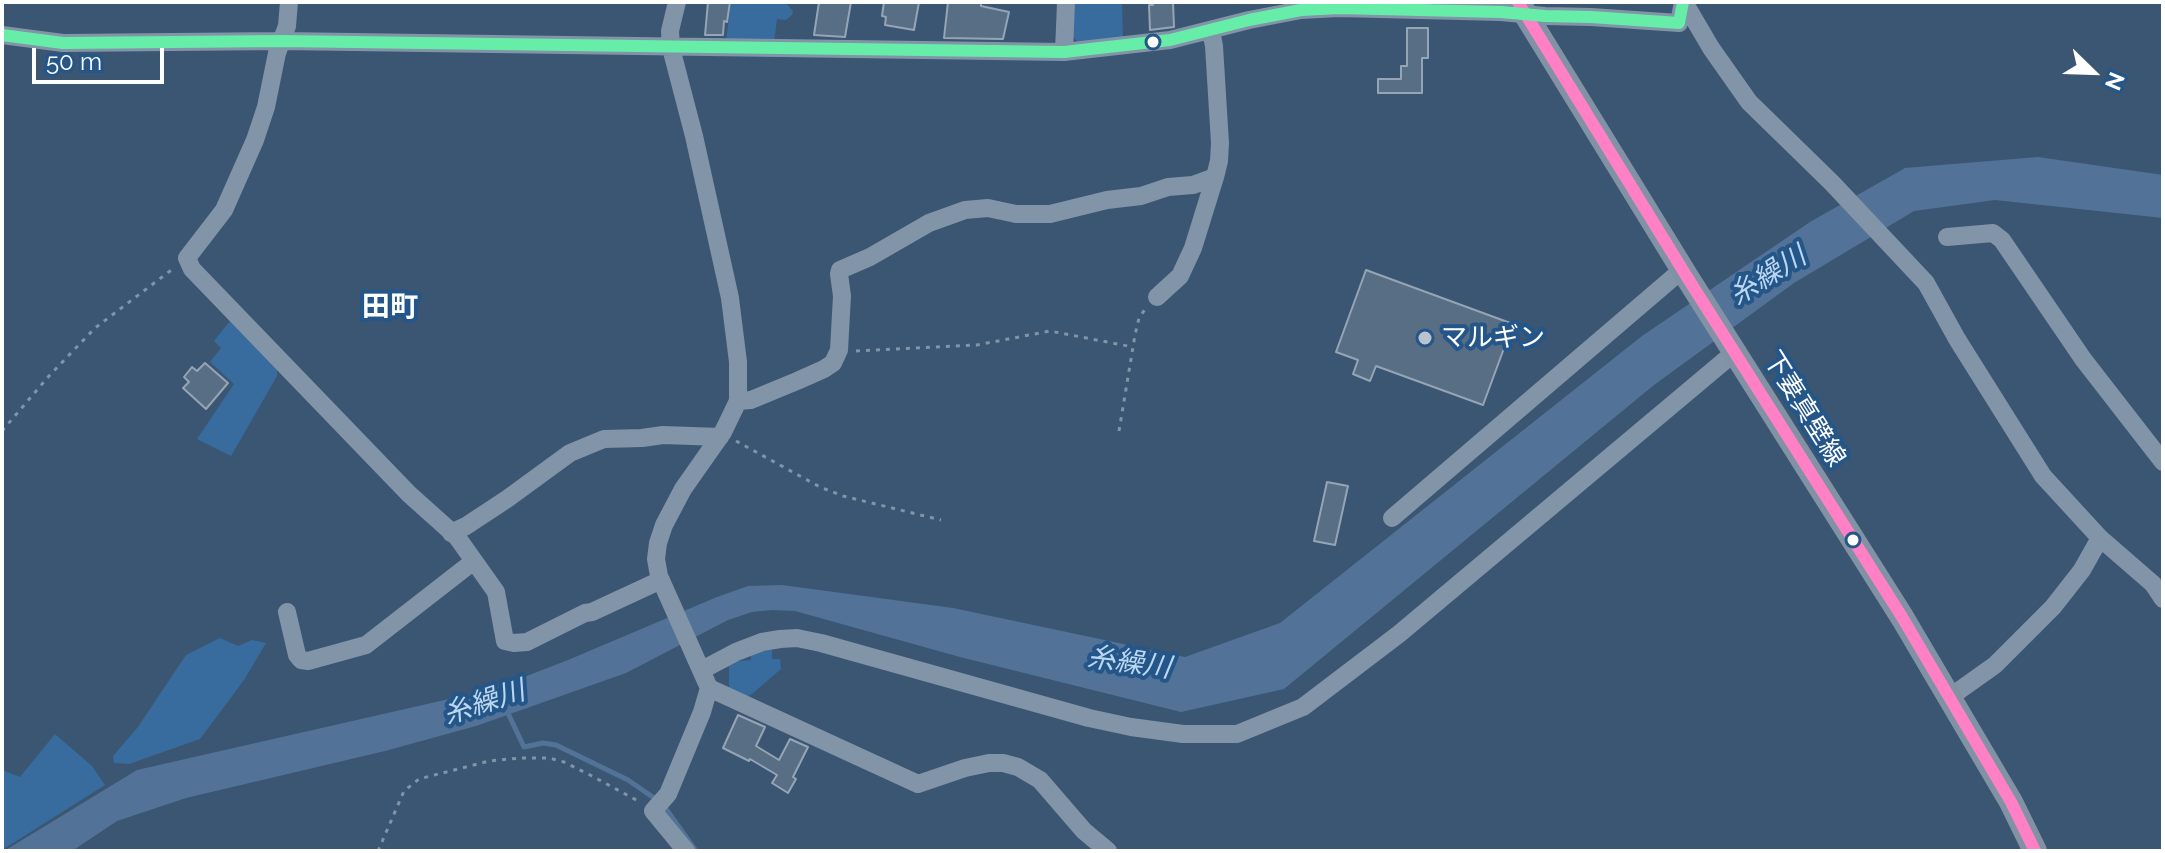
<!DOCTYPE html>
<html>
<head>
<meta charset="utf-8">
<style>
  body { margin:0 }
  #map { position:relative; width:2165px; height:853px; overflow:hidden; background:#3b5672; font-family:Raleway,sans-serif }
  canvas { display:block }
  .frame { position:absolute; inset:0; border:4px solid #fff; pointer-events:none }
  .north { position:absolute; left:2053px; top:32px; width:80px; height:80px; -webkit-text-stroke:6px #245689; paint-order:stroke; rotate:113deg; font-size:22px; font-weight:700; line-height:32px; text-align:center; color:#fff }
  .north::after { content:''; display:block; margin:auto; width:28px; height:36px; background:#fff; clip-path:polygon(50% 0,100% 100%,50% 72%,0 100%) }
  .scale { position:absolute; left:32px; top:48px; width:132px; height:36px; box-sizing:border-box; border:4px solid #fff; border-top:0; padding-left:10px; font-size:24px; line-height:28px; white-space:nowrap; color:#fff; -webkit-text-stroke:6px #245689; paint-order:stroke }
</style>
</head>
<body>
<div id="map">
<canvas width="2165" height="853"></canvas>
<div class="frame"></div>
<div class="north">N</div>
<div class="scale">50 m</div>
</div>
<script>
const ctx = document.querySelector('canvas').getContext('2d');
ctx.lineJoin = 'round';
function fillPath(path, color) { ctx.fillStyle = color; ctx.fill(path, 'evenodd'); }
const poly = rows => new Path2D(rows.map(r => 'M' + r).join(''));
function trace(path, color, width, dash) { ctx.strokeStyle = color; ctx.lineWidth = width; ctx.lineCap = dash ? 'butt' : 'round'; ctx.setLineDash(dash || []); ctx.stroke(path); }
function label(font, color, halo, rows, align = 'center') {
  ctx.font = font + ' Raleway,"Noto Sans JP",sans-serif'; ctx.lineWidth = 8; ctx.setLineDash([]); ctx.textBaseline = 'middle'; ctx.strokeStyle = halo; ctx.fillStyle = color; for (const [text, x, y, turn = 0] of rows) {
    ctx.save(); ctx.translate(x, y); ctx.rotate((+turn || 0) * Math.PI / 180); ctx.textAlign = isNaN(turn) ? turn : align; if (halo) ctx.strokeText(text, 0, 0); ctx.fillText(text, 0, 0); ctx.restore();
  }
}
fillPath(poly([
  [731,2,785,2,793,11,792,15,786,20,777,19,774,42,726,41],
  [1071,2,1122,2,1123,41,1080,44,1071,35],
  [230,321,277,369,277,376,231,456,197,439,234,384,210,362,221,348,214,341],
  [220,638,238,646,252,640,266,643,244,680,200,739,129,764,114,763,113,756,138,727,186,655],
  [772,650,772,659,780,659,781,669,753,693,743,699,729,691,729,662,751,660,751,654,758,651],
  [55,734,92,766,105,785,2,850,2,770,20,777]
]), '#386c9f');
fillPath(poly([
  [2038,157,2163,175,2163,218,1995,200,1914,211,1794,283,1654,385,1284,689,1181,712,960,657,795,611,772,610,752,612,728,620,626,673,476,726,385,751,186,798,117,821,72,851,4,851,137,770,493,689,568,660,717,597,748,586,782,585,953,608,1185,657,1280,623,1642,336,1810,222,1905,168]
]), '#527397');
trace(poly([
  [506,709,524,747,543,743,556,745,628,780,657,800],
  [664,806,696,851]
]), '#527397', 5);
const building = poly([
  [708,2,730,2,727,22,724,21,723,35,705,35,708,2],
  [819,2,851,2,845,37,814,35,819,2],
  [884,2,919,2,914,30,885,25,886,17,882,16,884,2],
  [948,2,981,2,981,6,1009,12,1003,39,944,38,948,2],
  [1153,2,1173,2,1174,27,1150,30,1149,5,1153,5,1153,2],
  [1407,28,1428,28,1428,58,1422,58,1422,93,1378,93,1378,79,1401,79,1401,66,1407,66,1407,28],
  [1366,270,1513,324,1483,405,1376,366,1370,381,1353,374,1358,360,1336,352,1366,270],
  [205,363,228,383,206,409,183,388,189,382,184,377,192,367,197,371,205,363],
  [1327,482,1348,486,1335,545,1314,541,1327,482],
  [738,715,765,727,756,746,779,760,790,739,808,747,793,777,796,779,788,793,772,783,777,775,750,759,749,761,723,748,738,715]
]);
fillPath(building, '#586e84');
trace(building, '#95a5b5', 2);
trace(poly([
  [856,351,977,345,1050,331,1133,347],
  [2,431,49,376,95,328,174,268],
  [1119,431,1135,335,1139,318,1146,308],
  [736,441,820,487,843,496,941,520],
  [378,851,404,791,419,779,489,761,520,758,549,758,564,762,590,775,640,802]
]), '#8294a7', 3, [4, 6]);
trace(poly([
  [289,2,287,26,277,53,266,107,255,140,224,210,187,258,192,269,409,494,457,537,496,592,505,641,514,643,527,642,585,613,592,612,661,580],
  [677,2,670,31,671,48,694,136,730,298,738,362,738,401,723,432,683,489,664,525,658,543,656,559,659,576,709,688,702,712,668,794,653,811,686,851],
  [1684,2,1711,48,1749,102,1832,183,1926,283,1957,339,2043,476,2100,538,2153,584,2163,599],
  [2,35,63,43,282,41,1064,52,1170,40,1249,20,1301,10,1339,8,1501,12,1545,16,1591,17,1679,23,1683,2],
  [1064,52,1066,2],
  [1947,237,1993,233,2002,240,2083,359,2163,462],
  [1157,297,1180,276,1193,248,1215,177],
  [738,401,751,400,797,381,824,369,833,363,839,350,842,296,839,274,840,270,870,257,929,223,965,210,988,208,1016,214,1050,214,1107,200,1141,196,1168,187,1193,185,1215,177,1219,161,1220,143,1214,46,1211,31],
  [1392,518,1683,269],
  [451,533,466,526,507,499,570,453,604,439,642,438,663,435,720,437],
  [287,612,297,655,301,660,308,661,366,645,474,561],
  [702,670,736,652,762,642,780,639,797,638,821,643,1089,718,1131,727,1183,734,1237,734,1303,707,1399,634,1735,352],
  [709,688,918,784,965,768,989,763,1003,763,1018,767,1040,780,1084,831,1108,851],
  [1950,697,1995,665,2053,607,2082,570,2100,538]
]), '#8294a7', 18);
trace(poly([
  [1518,2,1687,277,1902,617,2011,802,2035,851]
]), '#8192a5', 24);
trace(poly([
  [1518,2,1687,277,1902,617,2011,802,2035,851]
]), '#ff80c5', 12);
trace(poly([
  [2,35,63,43,282,41,1064,52,1170,40,1249,20,1301,10,1339,8,1501,12,1545,16,1591,17,1679,23,1683,2]
]), '#66eda8', 12);
for (const [x, y, r, color] of [
  [1153,42,7,"#fff"],
  [1425,338,8,"#bac4ce"],
  [1853,540,7,"#fff"]
]) { const dot = new Path2D(); dot.arc(x, y, r, 0, 2 * Math.PI); ctx.fillStyle = color; ctx.fill(dot); trace(dot, '#245689', 3); }
label('26px', '#fff', '#245689', [
  ["マルギン",1441,338]
], 'left');
label('26px', '#fff', '#245689', [
  ["下妻真壁線",1804,409,58]
]);
label('italic 28px', '#bcd7f1', '#245689', [
  ["糸繰川",1768,276,-32],
  ["糸繰川",1129,663,8],
  ["糸繰川",484,703,-18]
]);
label('bold 28px', '#fff', '#245689', [
  ["田町",390,308]
]);
</script>
</body>
</html>
